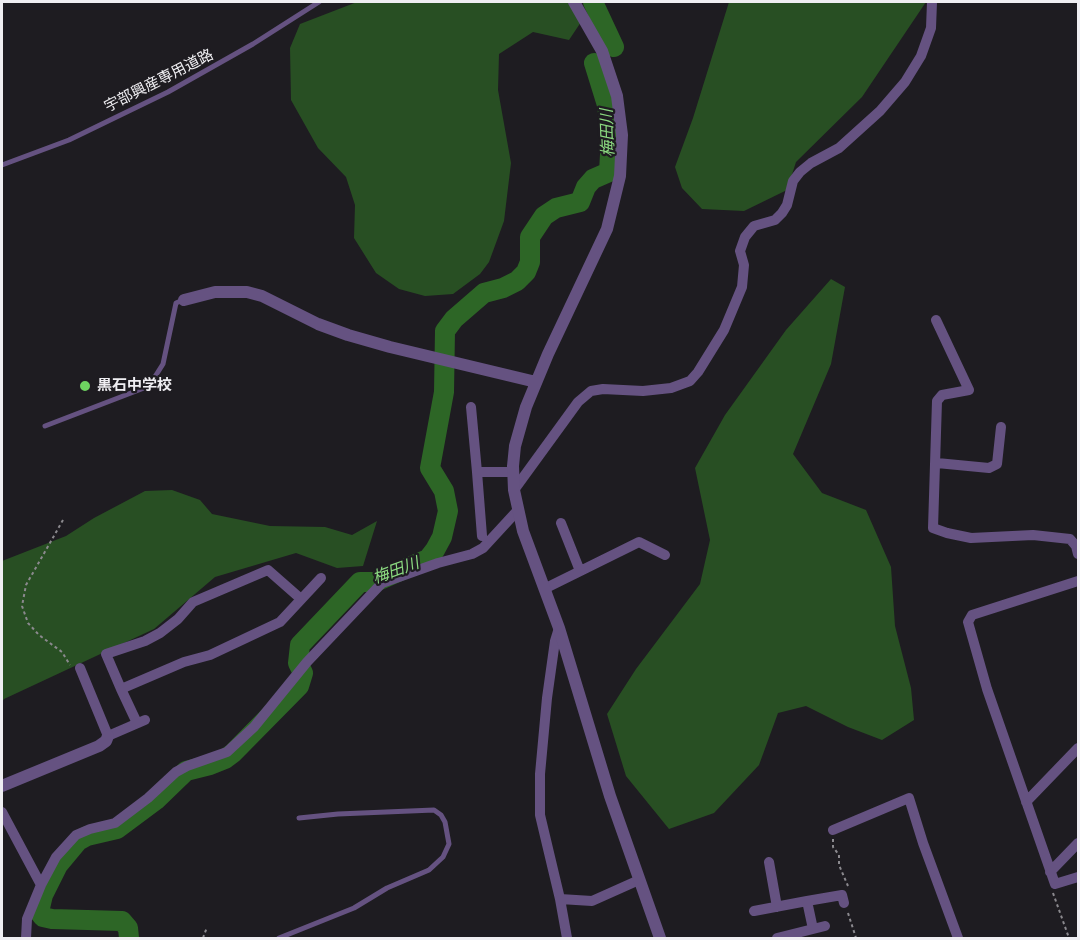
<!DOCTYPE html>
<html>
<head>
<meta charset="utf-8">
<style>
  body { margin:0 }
  #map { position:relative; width:1080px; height:940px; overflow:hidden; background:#1e1c21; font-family:"PT Sans Narrow",sans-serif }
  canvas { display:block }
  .frame { position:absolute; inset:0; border:3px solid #efeef2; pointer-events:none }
</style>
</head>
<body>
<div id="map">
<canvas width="1080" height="940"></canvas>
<div class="frame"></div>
</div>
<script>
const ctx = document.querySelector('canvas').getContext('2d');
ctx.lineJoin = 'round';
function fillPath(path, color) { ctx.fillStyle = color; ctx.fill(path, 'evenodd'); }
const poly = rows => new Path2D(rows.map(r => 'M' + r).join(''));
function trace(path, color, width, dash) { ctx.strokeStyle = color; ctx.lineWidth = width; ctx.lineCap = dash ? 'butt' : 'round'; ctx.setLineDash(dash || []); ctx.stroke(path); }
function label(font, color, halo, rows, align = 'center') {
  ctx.font = font + ' "PT Sans Narrow","Noto Sans JP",sans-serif'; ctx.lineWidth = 4.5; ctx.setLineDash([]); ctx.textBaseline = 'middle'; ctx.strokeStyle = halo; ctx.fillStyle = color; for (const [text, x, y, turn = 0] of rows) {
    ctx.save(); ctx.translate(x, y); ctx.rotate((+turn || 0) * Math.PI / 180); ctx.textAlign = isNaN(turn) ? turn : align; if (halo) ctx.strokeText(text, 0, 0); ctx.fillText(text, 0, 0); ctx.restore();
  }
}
fillPath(poly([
  [357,2,581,2,585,16,569,40,533,32,499,54,498,90,511,163,504,221,489,262,480,274,453,294,425,296,399,289,376,273,354,238,355,205,346,177,318,148,291,100,290,48,300,24],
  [729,2,926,2,862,97,796,162,787,190,744,211,702,209,682,188,675,167,693,118],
  [831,279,845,287,831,364,793,454,822,493,866,510,891,567,895,626,911,688,914,720,882,740,848,727,806,706,778,713,759,765,714,813,669,829,626,776,607,714,636,669,700,584,710,540,695,468,725,415,786,330],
  [172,490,200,500,212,514,270,526,325,527,352,535,377,521,363,566,337,568,296,553,215,577,154,629,4,699,2,702,2,561,66,536,94,518,145,491]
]), '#284f23');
trace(poly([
  [593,2,614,47],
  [129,938,128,928,122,921,52,919,43,917,39,912,43,895,58,865,78,841,87,836,117,829,156,800,186,771,210,765,225,759,233,753,299,686,303,673,298,663,300,645,360,582,375,582,409,567,428,559,435,550,442,537,448,511,444,491,430,468,444,392,445,331,454,319,484,293,503,288,517,281,526,272,530,262,530,237,544,216,556,208,580,202,586,187,593,179,609,172,611,137,607,105,594,63]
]), '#2d6626', 20);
trace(poly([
  [63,520,26,585,22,606,28,623,39,635,62,652,70,665],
  [833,839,833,847,839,855,839,865,848,886],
  [1053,893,1069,938],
  [848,913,856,938],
  [203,938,207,927]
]), '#8b898e', 2, [3, 3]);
trace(poly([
  [2,165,69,140,168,92,253,44,319,2],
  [45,426,144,388,151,383,163,364,176,303,183,300],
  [279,938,354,908,387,888,429,870,443,857,449,844,445,822,441,815,434,810,338,814,299,818]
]), '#655281', 5);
trace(poly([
  [936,320,969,390,942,395,937,401,933,528,947,533,971,538,1033,535,1070,539,1076,546,1078,554],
  [471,407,477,472],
  [937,463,989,468,997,464,1001,427],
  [514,490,578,402,591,391,603,389,643,391,671,388,690,381,698,372,724,330,742,287,744,265,740,251,745,237,754,226,775,220,782,213,787,205,793,181,800,172,811,163,839,148,880,111,905,82,921,56,931,28,932,2],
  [561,523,580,571],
  [482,536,477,472,513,472],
  [1078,581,972,615,968,622,987,689,1055,884,1078,877],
  [546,588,639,542,665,555],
  [559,628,555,641,547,698,540,774,540,815,560,899,567,938],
  [80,668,108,736,145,720],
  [121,689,106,654,145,641,160,633,178,619,193,602,268,570,301,599],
  [137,723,121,689,184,662,210,655,280,622,321,578],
  [1026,802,1078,748],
  [2,812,41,885],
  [833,830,909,798,923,843,958,938],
  [769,862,777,907],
  [1050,872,1078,843],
  [560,899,592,901,639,880],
  [807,901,842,895,844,903],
  [754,911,807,901,813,929,777,938],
  [813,929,825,926],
  [26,938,27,919,41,885,56,857,76,835,90,829,115,823,148,798,176,772,187,766,227,752,254,727,307,662,382,583,438,563,472,554,483,548,518,510]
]), '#655281', 10);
trace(poly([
  [574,2,602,51,617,96,622,135,620,176,607,229,548,354,526,407,515,446,513,466,514,490,523,531,559,628,610,796,660,938],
  [184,300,215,292,247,292,262,296,318,324,348,335,390,347,536,382],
  [2,786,99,746,106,741,108,736]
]), '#655281', 12);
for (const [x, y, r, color] of [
  [85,386,6,"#6ed361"]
]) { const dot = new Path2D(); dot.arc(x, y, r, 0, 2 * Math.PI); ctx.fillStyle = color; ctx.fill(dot); trace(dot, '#1e1c21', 2); }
label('15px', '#efeef2', '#1e1c21', [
  ["宇部興産専用道路",159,81,-27]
]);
label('bold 15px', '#efeef2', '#1e1c21', [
  ["黒石中学校",97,386]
], 'left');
label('italic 16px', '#8bd980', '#1e1c21', [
  ["梅田川",608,133,-92],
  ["梅田川",396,571,-20]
]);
</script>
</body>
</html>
